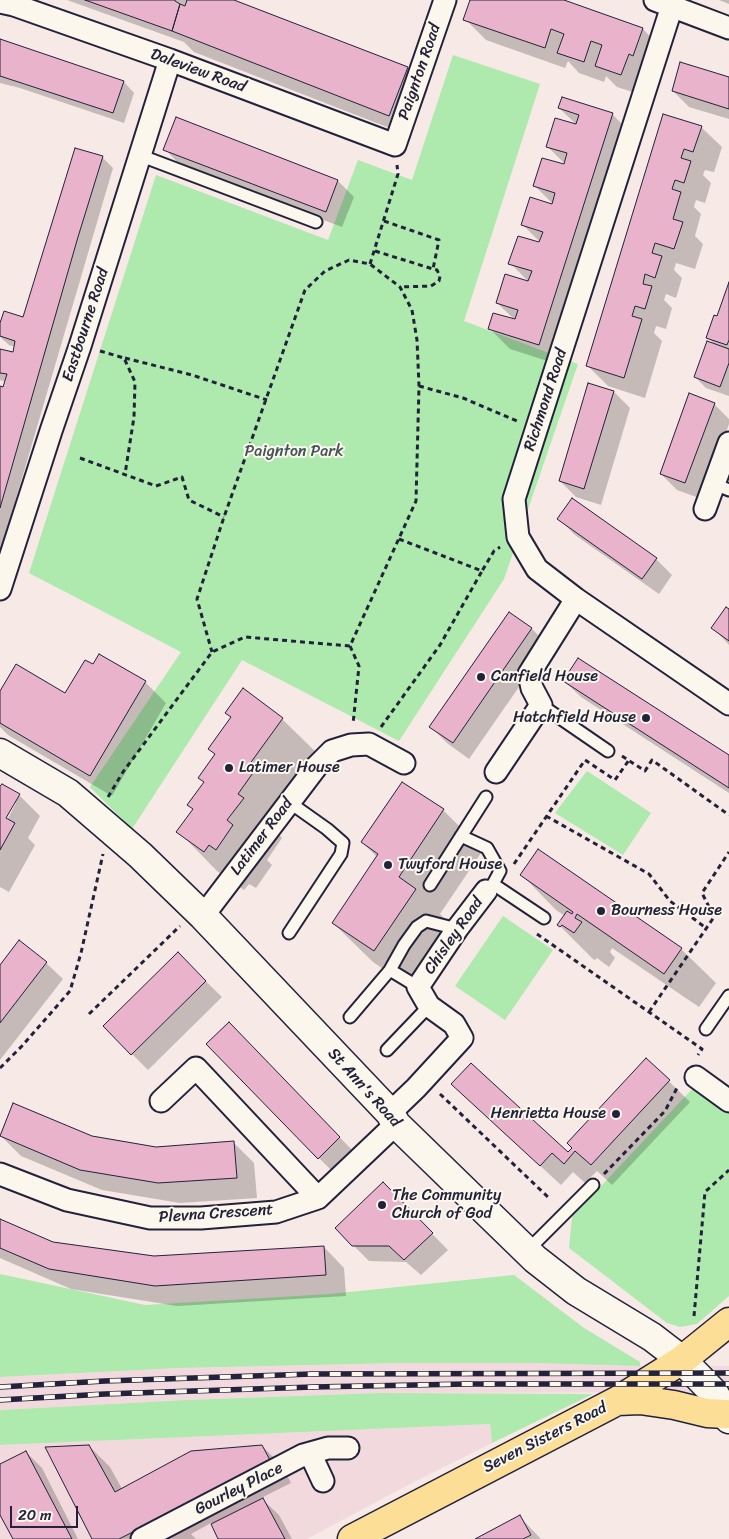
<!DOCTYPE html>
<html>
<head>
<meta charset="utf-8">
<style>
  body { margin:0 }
  #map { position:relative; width:729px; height:1539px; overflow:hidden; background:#f7e9e5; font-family:Sriracha,sans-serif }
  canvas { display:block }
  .scale { position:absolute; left:10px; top:1506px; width:68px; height:22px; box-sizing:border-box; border:2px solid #22223b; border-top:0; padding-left:6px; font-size:15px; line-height:18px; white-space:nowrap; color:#22223b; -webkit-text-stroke:4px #fbf7ec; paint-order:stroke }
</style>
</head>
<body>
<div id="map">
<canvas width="729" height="1539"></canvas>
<div class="scale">20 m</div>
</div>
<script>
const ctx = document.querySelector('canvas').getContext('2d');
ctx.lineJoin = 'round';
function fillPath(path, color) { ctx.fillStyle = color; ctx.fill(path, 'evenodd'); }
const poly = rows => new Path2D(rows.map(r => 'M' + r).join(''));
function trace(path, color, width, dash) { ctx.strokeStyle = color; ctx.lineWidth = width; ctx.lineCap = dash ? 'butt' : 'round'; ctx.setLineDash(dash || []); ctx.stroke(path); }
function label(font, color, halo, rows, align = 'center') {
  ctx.font = font + ' Sriracha,sans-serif'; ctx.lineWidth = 4; ctx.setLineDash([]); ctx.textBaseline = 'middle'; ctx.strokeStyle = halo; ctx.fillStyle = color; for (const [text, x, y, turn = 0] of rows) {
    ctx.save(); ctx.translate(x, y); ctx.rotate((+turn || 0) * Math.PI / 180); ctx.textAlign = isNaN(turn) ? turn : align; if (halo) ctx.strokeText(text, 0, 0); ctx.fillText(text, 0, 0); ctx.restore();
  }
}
fillPath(poly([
  [401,1363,533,1363,640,1366,729,1366,729,1392,379,1393,186,1400,0,1410,0,1377,180,1368],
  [490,1424,492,1443,408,1485,307,1539,0,1539,0,1445]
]), '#f2d9dd');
fillPath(poly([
  [453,55,540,84,464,321,578,364,504,579,399,741,242,660,132,829,90,787,181,652,29,573,156,175,328,240,358,160,412,180],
  [587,771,651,813,623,855,555,813],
  [503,916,553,950,505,1020,455,986],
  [694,1087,729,1113,729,1296,697,1324,680,1327,667,1323,569,1248,572,1217],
  [0,1274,145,1305,330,1294,514,1275,584,1328,640,1362,640,1366,533,1363,401,1363,180,1368,0,1377],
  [379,1393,593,1394,492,1443,490,1424,0,1445,0,1410,186,1400]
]), '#aee9ae');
fillPath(poly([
  [67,0,231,0,407,68,428,89,410,136,194,52,184,42],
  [471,0,560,0,643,29,663,50,642,95,617,87,606,76,604,82,579,73,568,61,565,68,486,40,465,19],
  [719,0,729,0,729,4],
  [0,41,124,82,134,93,124,123,20,88,0,83],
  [729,78,729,119,689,107,673,91],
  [559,108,612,114,633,135,560,365,510,349,489,328,516,321,497,303,529,282,510,263,543,245,522,224,555,206,535,186,568,167,547,146,579,127],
  [664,115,701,127,722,147,714,172,705,170,703,175,711,183,705,203,696,200,694,207,701,214,695,236,703,244,695,269,676,263,674,270,682,278,676,298,666,294,664,300,672,308,666,329,656,326,654,333,662,341,645,398,608,386,587,365],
  [165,149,338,181,354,197,342,227,181,166],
  [102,157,113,168,0,553,0,388,4,389,6,382,0,380,0,350,14,354,15,347,9,345,0,337,0,327,23,318],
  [729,286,729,396,706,388,695,377,715,345,707,337,718,317],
  [614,392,630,408,601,505,576,497,560,481],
  [714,404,729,419,729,424,702,499,677,490,661,474],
  [559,519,656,559,672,575,659,594,575,535],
  [729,610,729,645,713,628],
  [510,613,532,629,548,645,469,759,447,743,431,727],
  [100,656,145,682,166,703,112,796,8,735,0,727,0,693,66,695,94,666],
  [564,681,729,756,729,793,581,697],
  [282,719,322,758,278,833,282,838,267,860,272,865,256,888,249,884,244,890,217,871,178,831,194,810,189,805,205,783,216,755,210,749],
  [402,783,443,810,483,850,440,914,455,929,414,990,373,962,333,923,377,857,362,842],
  [3,786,19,795,40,816,28,838,35,845,9,892,0,887,0,787],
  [14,802,16,803,6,822,4,820],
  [538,851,681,949,716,983,699,1007,612,948,610,952,615,958,609,967,597,958,595,960,593,959,559,925,565,916,556,910,522,875],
  [178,954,222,997,148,1070,104,1026],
  [46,963,63,979,0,1060,0,967],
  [245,1040,356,1154,335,1174,319,1158],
  [646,1059,690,1102,612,1185,597,1171,585,1183,573,1172,561,1185,474,1105,568,1154],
  [13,1104,91,1137,156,1148,234,1143,254,1163,257,1198,180,1203,102,1190,21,1156,0,1135],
  [383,1184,448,1250,421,1275,406,1262,369,1261,336,1228],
  [0,1221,53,1243,154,1257,324,1247,344,1268,346,1296,177,1306,71,1289,0,1258],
  [89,1446,110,1467,122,1489,262,1446,283,1467,291,1483,261,1498,279,1515,292,1539,220,1539,211,1523,191,1534,196,1539,93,1539],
  [26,1452,42,1468,78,1539,14,1539,0,1512,0,1465],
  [519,1516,541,1539,477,1539]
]), '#0003');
const building = poly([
  [85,0,175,0,175,1,180,4,172,31,85,0],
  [187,0,234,0,408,67,389,116,172,31,180,4,185,6,187,0],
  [470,0,564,0,643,28,633,56,629,54,621,75,595,66,602,45,591,41,584,62,557,53,564,34,551,29,545,48,463,20,470,0],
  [0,39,124,81,113,113,0,76,0,39],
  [680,62,729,77,729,109,672,91,680,62],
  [562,97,613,113,539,345,488,329,493,313,515,319,518,310,496,303,505,274,528,281,532,271,508,264,518,236,539,242,543,232,521,225,530,197,552,204,555,193,533,186,542,158,564,164,567,153,546,147,555,118,576,124,579,115,558,108,562,97],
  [663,114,702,126,693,152,684,149,681,158,691,161,684,183,675,180,672,189,681,192,673,219,683,222,674,249,655,243,652,253,662,256,655,278,645,274,643,284,652,286,645,309,635,306,632,316,642,319,624,378,586,366,663,114],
  [176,117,338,180,326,212,163,150,176,117],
  [75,148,103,156,78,237,0,508,0,386,3,387,7,374,0,373,0,349,13,352,15,341,0,336,0,323,4,311,23,317,75,148],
  [729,282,729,340,727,345,706,338,714,315,717,316,729,282],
  [707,341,729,349,729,363,720,387,694,377,707,341],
  [588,383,614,391,584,489,559,481,588,383],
  [689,393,715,403,685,483,660,474,689,393],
  [572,498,657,558,642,579,557,519,572,498],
  [726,607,729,609,729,641,711,628,726,607],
  [509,612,532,628,453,743,429,727,509,612],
  [99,654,146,681,90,776,0,723,0,691,16,664,65,693,85,660,93,664,99,654],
  [578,658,729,755,729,788,563,681,578,658],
  [243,688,283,718,249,765,255,770,238,794,244,798,227,820,233,825,216,850,209,845,204,852,176,832,193,809,187,805,204,782,198,778,215,754,208,749,231,717,225,713,243,688],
  [402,782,444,809,399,877,416,889,374,951,332,923,378,854,361,842,402,782],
  [2,784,20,794,6,818,15,823,0,850,0,786,2,784],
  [538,849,682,948,664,974,577,914,575,918,582,922,574,933,562,925,560,927,557,925,567,911,572,914,573,912,520,875,538,849],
  [19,940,47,962,0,1023,0,965,19,940],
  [178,952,206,981,131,1055,103,1026,178,952],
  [229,1022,340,1137,318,1159,206,1044,229,1022],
  [646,1058,670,1080,591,1165,575,1151,564,1164,552,1153,540,1166,451,1084,471,1063,568,1152,572,1148,567,1143,646,1058],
  [13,1103,92,1136,156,1147,234,1141,237,1178,158,1183,80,1170,0,1136,13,1103],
  [383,1182,433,1233,404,1260,389,1246,352,1246,335,1228,383,1182],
  [0,1219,53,1242,154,1256,324,1246,326,1275,155,1286,49,1269,0,1248,0,1219],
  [89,1445,115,1492,191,1451,262,1445,271,1462,119,1539,92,1539,45,1447,89,1445],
  [26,1451,72,1539,13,1539,0,1515,0,1464,26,1451],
  [263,1498,285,1539,218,1539,211,1524,263,1498],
  [520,1515,531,1535,523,1539,475,1539,520,1515]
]);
fillPath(building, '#e8b3cb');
trace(building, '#22223b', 1);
const lane = poly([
  [139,155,316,222],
  [714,484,729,490],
  [541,705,608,751],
  [289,802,327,829,343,843,341,854,289,933],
  [461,836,487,848,500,871,493,884,486,891],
  [493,884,544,918],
  [430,885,486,797],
  [418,987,390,970,404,945,417,927,426,921,457,929],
  [350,1017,390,970],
  [706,1029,729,996],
  [387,1050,429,1006],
  [527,1251,593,1185]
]);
const street = poly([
  [655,0,729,28],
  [0,2,14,5,170,60,395,145,445,0],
  [672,6,514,499,518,537,537,569,576,599,729,704],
  [705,509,729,443],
  [0,589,51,431,80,346,170,60],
  [496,772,541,705,532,688,529,674,576,599],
  [203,916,317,766,332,751,351,745,369,744,404,763],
  [696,1077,729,1101],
  [161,1101,196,1068,318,1198],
  [390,1113,416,1088,462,1038,454,1024,429,1006,418,987,457,929,486,891],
  [0,1174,67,1200,150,1218,201,1218,276,1212,318,1198,396,1124],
  [310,1453,323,1481],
  [142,1539,303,1455,328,1448,348,1448]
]);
const secondary = poly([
  [0,753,68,793,140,855,203,916,390,1113,396,1124,535,1259,576,1291,652,1337,682,1360,714,1393,729,1419]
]);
const highway = poly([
  [617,1401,640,1400,674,1405,707,1413,726,1414],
  [352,1539,617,1401,682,1360,729,1322]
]);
trace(lane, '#22223b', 15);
trace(street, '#22223b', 25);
trace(secondary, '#22223b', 31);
trace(highway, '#22223b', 31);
trace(poly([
  [384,221,439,240,433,269],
  [375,251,433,269,437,270,440,276,439,281,431,286,400,287],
  [370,264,398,174,397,165],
  [100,351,124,358,135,382,134,417,125,474],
  [125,358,192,375,267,400],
  [419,386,463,398,517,421],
  [80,458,156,486,182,477,189,500,224,517],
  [399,539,482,571,494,551,500,547],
  [350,646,359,666,353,724],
  [381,727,440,645,482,571],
  [622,756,645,771,652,760,729,815],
  [108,797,123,772,212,652,245,637,350,646,416,501,419,386,417,340,412,310,400,287,370,264,349,260,325,271,305,290,224,517,197,599,212,652],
  [546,816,649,874,670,901,706,928],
  [514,864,585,760,615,780,629,760],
  [537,934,702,1049,698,1055],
  [649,1012,714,917,702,893,729,852],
  [89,1014,180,926],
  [0,1068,22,1046,70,991,81,953,103,854],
  [440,1094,550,1199],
  [604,1174,665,1111,677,1088],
  [694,1316,705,1192,729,1170]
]), '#22223b', 3, [5, 4]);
trace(lane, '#fbf7ec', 11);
trace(street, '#fbf7ec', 21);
trace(secondary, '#fbf7ec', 28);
trace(highway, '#fdde96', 28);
const rail = poly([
  [0,1387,105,1381,312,1374,729,1373],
  [0,1400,105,1394,313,1387,466,1384,729,1384]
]);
trace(rail, '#22223b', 5.5);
trace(rail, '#fbf7ec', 4, [11]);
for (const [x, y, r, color] of [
  [481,677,5,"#22223b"],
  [646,718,5,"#22223b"],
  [229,768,5,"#22223b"],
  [388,865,5,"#22223b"],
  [601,911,5,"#22223b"],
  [616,1114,5,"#22223b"],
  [382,1205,5,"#22223b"]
]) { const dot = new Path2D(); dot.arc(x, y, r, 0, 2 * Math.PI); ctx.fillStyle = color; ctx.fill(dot); trace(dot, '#fbf7ec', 2); }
label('16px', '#22223b', '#fbf7ec', [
  ["Daleview Road",198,71,20],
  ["Paignton Road",420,72,-71],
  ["Eastbourne Road",86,325,-72],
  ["Richmond Road",546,400,-72],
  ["Latimer Road",262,837,-53],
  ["Chisley Road",454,936,-55],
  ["St Ann's Road",364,1088,48],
  ["Plevna Crescent",216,1214,-4],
  ["Seven Sisters Road",545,1438,-27],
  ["Gourley Place",239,1489,-27]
]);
label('16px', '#455458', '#fbf7ec', [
  ["Paignton Park",294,452]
]);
label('16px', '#22223b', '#fbf7ec', [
  ["Canfield House",491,677],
  ["Hatchfield House",636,718,"right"],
  ["Latimer House",239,768],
  ["Twyford House",398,865],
  ["Bourness House",611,911],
  ["Henrietta House",606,1114,"right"],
  ["The Community",392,1196],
  ["Church of God",392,1214]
], 'left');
</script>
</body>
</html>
